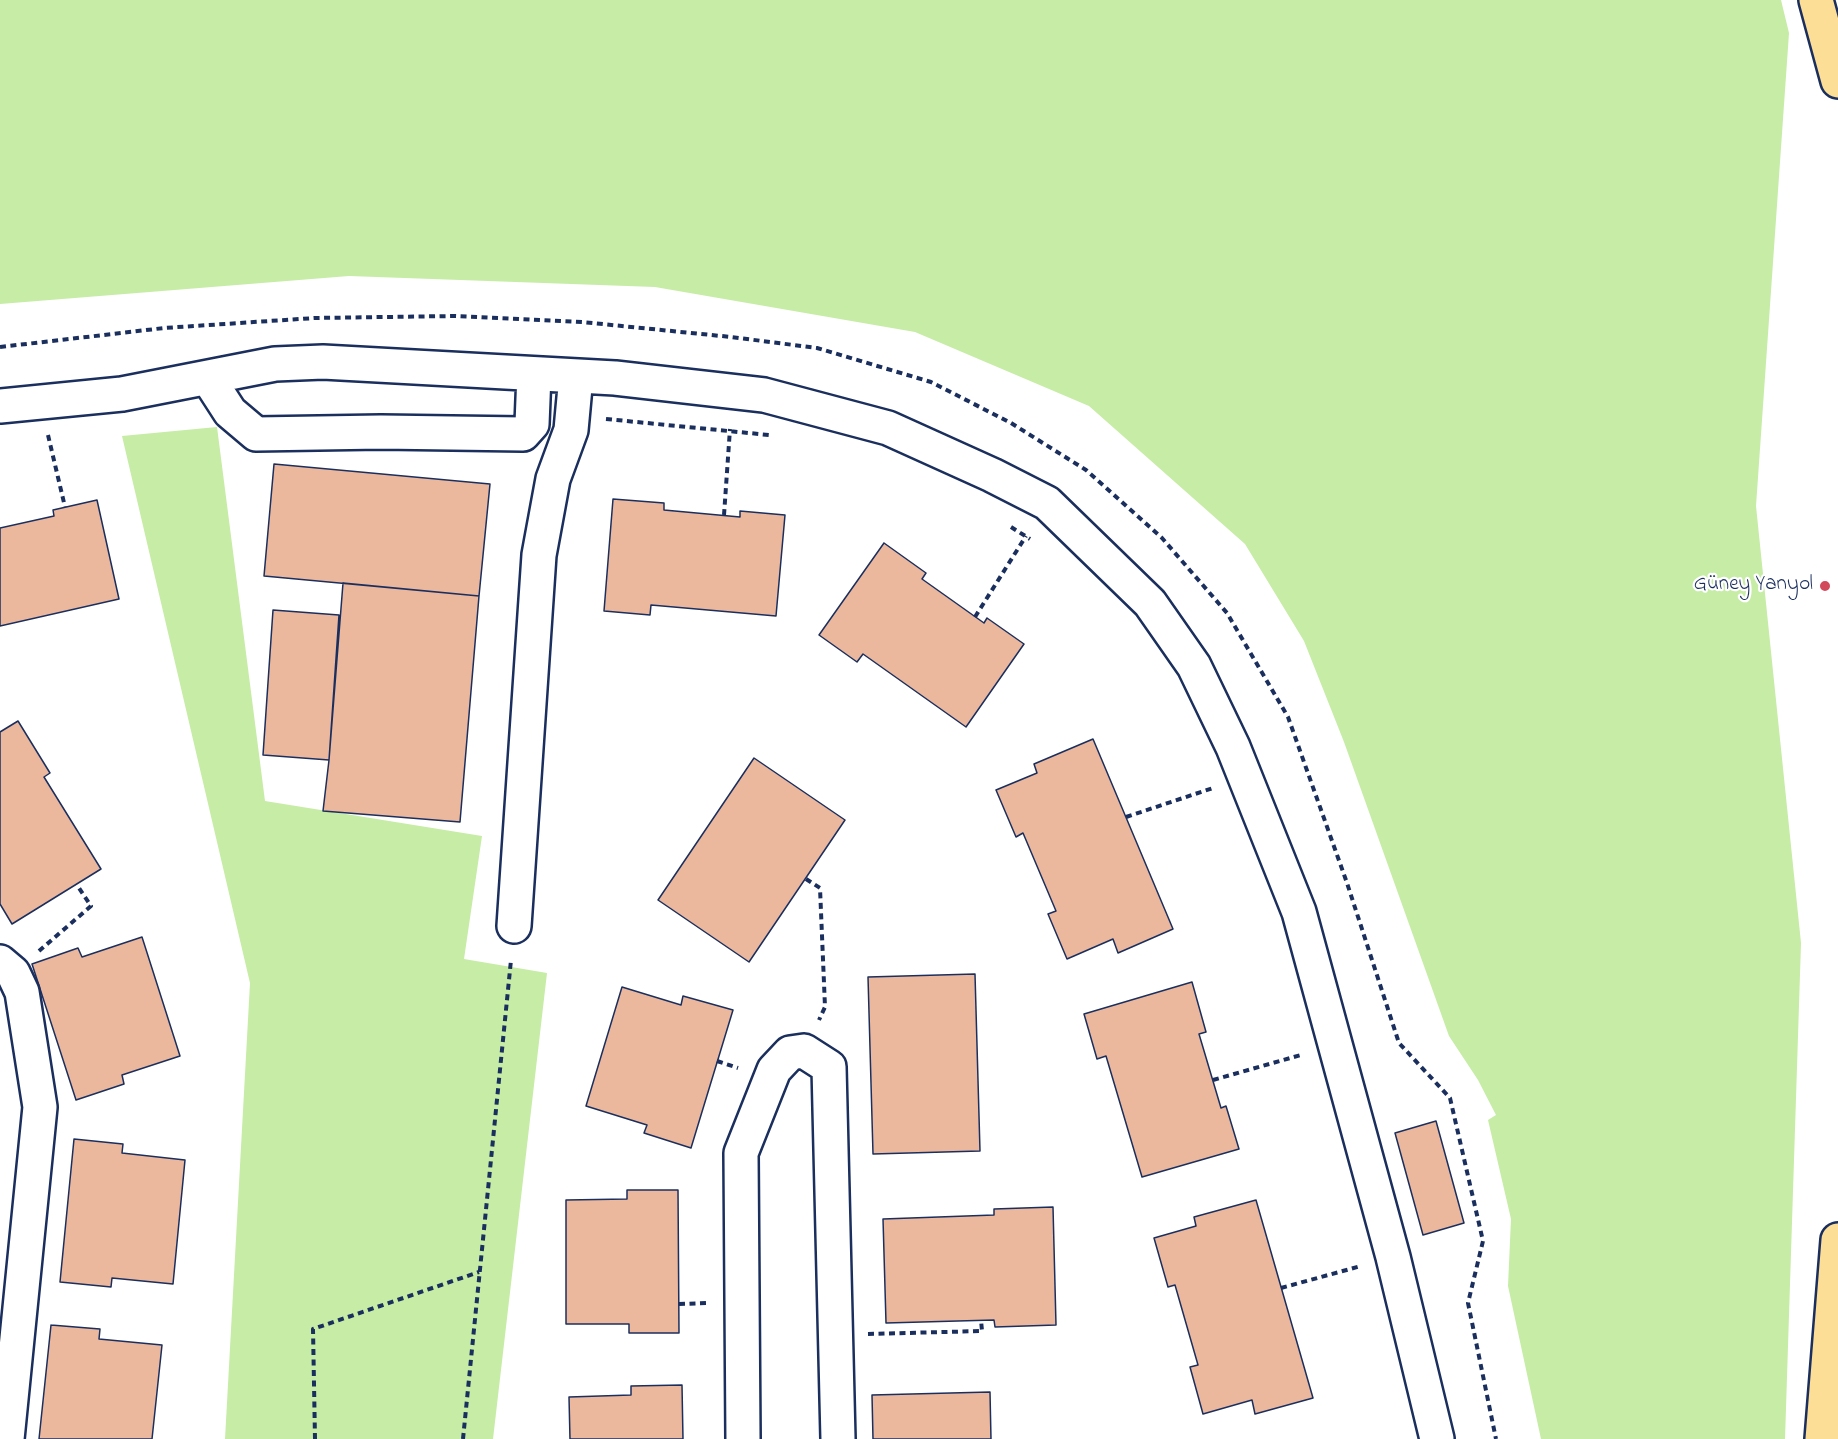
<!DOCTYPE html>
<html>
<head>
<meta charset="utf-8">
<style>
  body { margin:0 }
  canvas { display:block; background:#fff }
</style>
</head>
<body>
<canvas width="1838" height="1439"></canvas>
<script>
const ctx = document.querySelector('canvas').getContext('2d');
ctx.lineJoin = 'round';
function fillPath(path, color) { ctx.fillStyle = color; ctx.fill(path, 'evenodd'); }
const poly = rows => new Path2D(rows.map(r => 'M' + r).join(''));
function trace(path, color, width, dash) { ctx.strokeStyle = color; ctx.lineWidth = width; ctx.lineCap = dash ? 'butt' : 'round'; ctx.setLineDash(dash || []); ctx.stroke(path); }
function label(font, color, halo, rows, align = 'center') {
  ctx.font = font + ' "Indie Flower",sans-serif'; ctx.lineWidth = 4.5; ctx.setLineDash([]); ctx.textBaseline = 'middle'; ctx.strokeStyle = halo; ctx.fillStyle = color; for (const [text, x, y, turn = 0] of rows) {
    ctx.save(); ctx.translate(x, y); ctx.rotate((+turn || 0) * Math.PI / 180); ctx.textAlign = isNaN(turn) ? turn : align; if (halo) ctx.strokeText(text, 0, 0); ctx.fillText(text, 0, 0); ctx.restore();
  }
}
fillPath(poly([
  [0,0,1781,0,1789,33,1756,506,1801,943,1785,1439,1541,1439,1508,1286,1511,1219,1488,1120,1496,1115,1478,1080,1449,1036,1344,742,1304,641,1245,544,1089,406,915,332,655,287,349,276,0,304],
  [217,427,265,801,482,836,464,959,547,973,493,1439,225,1439,250,983,122,436]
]), '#c6eca6');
const building = poly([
  [274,464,490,484,479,596,264,576,274,464],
  [613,499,664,503,664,510,740,517,740,511,785,515,776,616,651,605,650,615,604,611,613,499],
  [97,500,119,599,0,626,0,528,54,516,53,510,97,500],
  [884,543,926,573,922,579,984,623,987,618,1024,644,966,727,863,654,857,662,819,635,884,543],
  [343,583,479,596,460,822,323,811,329,760,343,583],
  [273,610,339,615,329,760,263,755,273,610],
  [18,721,50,773,44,777,101,869,12,924,0,904,0,732,18,721],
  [1093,739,1173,929,1118,953,1113,939,1067,959,1048,914,1056,911,1023,833,1016,837,996,790,1037,773,1034,764,1093,739],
  [754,758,845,820,749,962,658,900,754,758],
  [142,937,180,1056,122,1075,124,1084,76,1100,32,964,78,948,82,957,142,937],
  [975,974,980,1151,873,1154,868,977,975,974],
  [1192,982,1206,1032,1199,1034,1221,1108,1226,1106,1239,1149,1142,1177,1106,1056,1097,1059,1084,1014,1192,982],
  [622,987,681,1005,683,996,733,1010,691,1148,644,1133,647,1125,586,1106,622,987],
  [1436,1121,1464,1223,1423,1235,1395,1133,1436,1121],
  [74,1139,123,1144,122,1153,185,1160,173,1284,112,1278,111,1287,60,1282,74,1139],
  [627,1190,678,1190,679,1333,629,1333,629,1324,566,1324,566,1200,627,1199,627,1190],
  [1256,1200,1313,1398,1255,1414,1252,1400,1203,1414,1190,1367,1198,1365,1175,1285,1168,1287,1154,1238,1196,1226,1194,1217,1256,1200],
  [1053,1207,1056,1325,995,1327,994,1320,886,1323,883,1219,994,1215,994,1209,1053,1207],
  [51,1325,100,1329,99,1339,162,1345,152,1439,39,1439,51,1325],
  [682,1385,683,1439,570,1439,569,1397,631,1395,631,1386,682,1385],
  [990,1392,991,1439,873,1439,872,1395,990,1392]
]);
fillPath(building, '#ebb79d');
trace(building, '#1b2f5e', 1.5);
const street = poly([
  [208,378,230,412,256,434,381,432,523,434,532,424,534,374],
  [0,406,122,394,275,364,323,362,615,378,764,395,888,428,992,475,1047,503,1150,603,1194,666,1233,747,1299,912,1393,1257,1437,1439],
  [514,926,539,555,553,479,571,430,576,376],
  [0,962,13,973,22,992,40,1107,7,1439],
  [743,1439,741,1153,774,1070,790,1053,804,1051,829,1067,838,1439]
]);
const primary = poly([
  [1816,0,1838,81],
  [1822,1439,1838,1240]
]);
trace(street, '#1b2f5e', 38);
trace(primary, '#1b2f5e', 38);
trace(poly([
  [0,347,164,328,315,318,455,316,582,322,731,337,817,348,931,382,1011,423,1086,470,1162,538,1227,613,1288,717,1347,883,1399,1043,1450,1098,1483,1241,1468,1303,1496,1439],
  [606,419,769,435],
  [48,435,65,507],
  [724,515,730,429],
  [1011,527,1030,539],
  [975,617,1026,536],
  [1126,817,1213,788],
  [806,879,820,888,825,1007,819,1020],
  [39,951,91,906,77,885],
  [717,1061,738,1068],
  [1213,1080,1301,1055],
  [1281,1288,1361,1266],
  [679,1304,708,1303],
  [868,1334,982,1331,981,1320],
  [315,1439,313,1329,479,1272],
  [463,1439,511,960]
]), '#1b2f5e', 4, [6, 4.5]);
trace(street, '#fff', 33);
trace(primary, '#fcde96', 33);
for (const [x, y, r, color] of [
  [1825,586,6,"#d1495b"]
]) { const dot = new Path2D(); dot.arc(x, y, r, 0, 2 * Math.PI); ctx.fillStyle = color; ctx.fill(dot); trace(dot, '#fff', 2); }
label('21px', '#1b2f5e', '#fff', [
  ["Güney Yanyol",1813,586]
], 'right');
</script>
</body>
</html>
